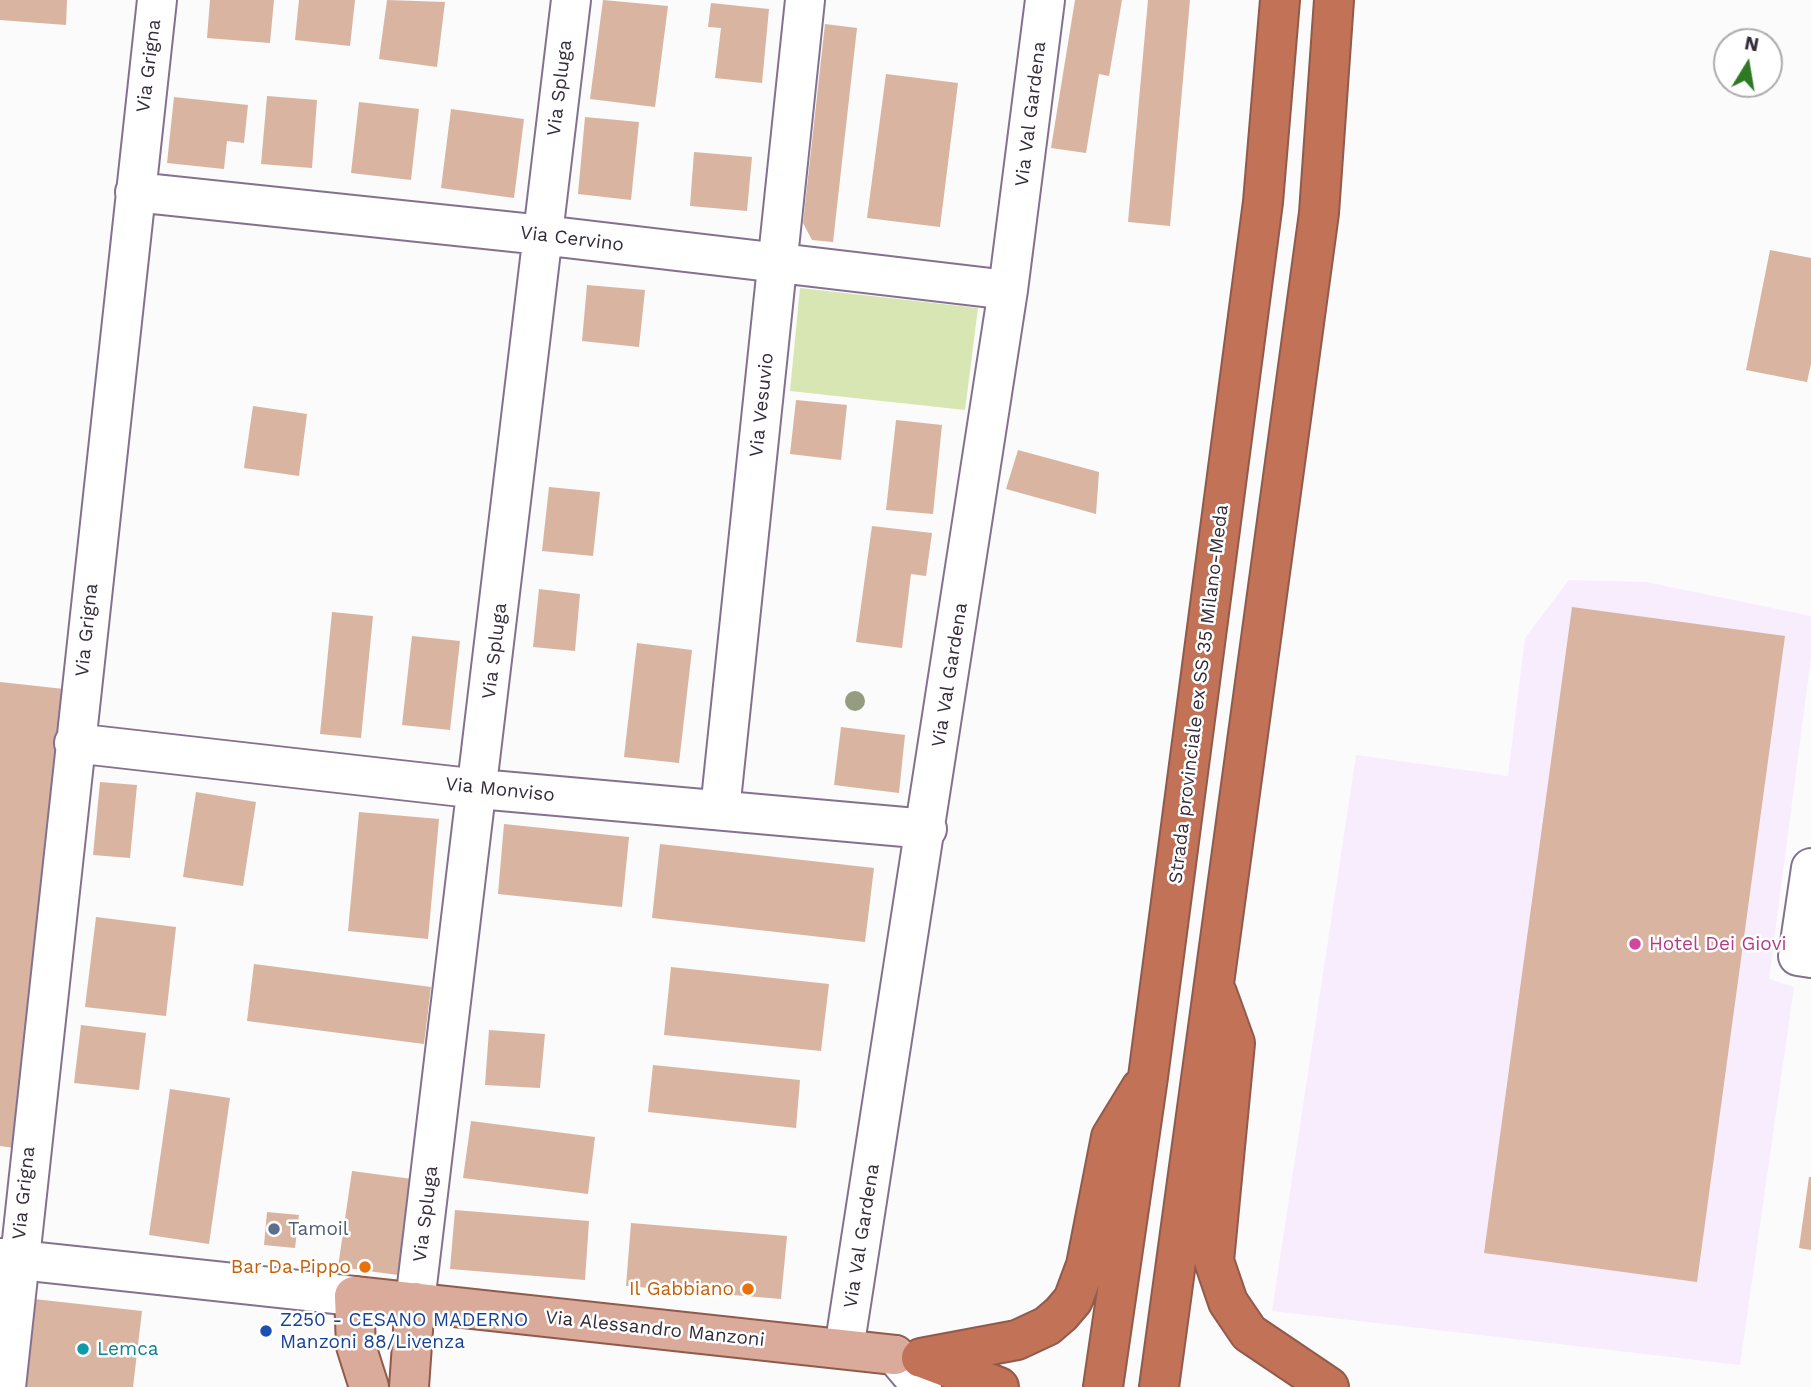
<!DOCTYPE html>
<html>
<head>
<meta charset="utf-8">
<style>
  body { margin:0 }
  #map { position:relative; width:1811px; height:1387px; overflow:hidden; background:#fbfbfb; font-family:"Work Sans",sans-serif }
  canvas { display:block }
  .north { position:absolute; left:1713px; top:28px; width:70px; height:70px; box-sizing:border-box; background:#fff; border:2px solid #aeabb0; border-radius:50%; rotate:11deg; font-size:19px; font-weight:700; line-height:28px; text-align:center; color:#342c39 }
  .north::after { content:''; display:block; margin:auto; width:24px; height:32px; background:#2e7a22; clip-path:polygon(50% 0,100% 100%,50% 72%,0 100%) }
</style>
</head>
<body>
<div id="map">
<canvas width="1811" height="1387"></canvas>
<div class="north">N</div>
</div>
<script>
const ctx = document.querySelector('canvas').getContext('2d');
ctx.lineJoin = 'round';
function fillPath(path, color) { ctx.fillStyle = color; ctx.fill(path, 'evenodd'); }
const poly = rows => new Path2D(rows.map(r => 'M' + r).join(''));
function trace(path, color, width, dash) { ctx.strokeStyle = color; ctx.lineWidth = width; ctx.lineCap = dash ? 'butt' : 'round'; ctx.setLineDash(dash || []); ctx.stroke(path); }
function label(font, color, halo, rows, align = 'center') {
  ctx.font = font + ' "Work Sans",sans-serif'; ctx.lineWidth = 5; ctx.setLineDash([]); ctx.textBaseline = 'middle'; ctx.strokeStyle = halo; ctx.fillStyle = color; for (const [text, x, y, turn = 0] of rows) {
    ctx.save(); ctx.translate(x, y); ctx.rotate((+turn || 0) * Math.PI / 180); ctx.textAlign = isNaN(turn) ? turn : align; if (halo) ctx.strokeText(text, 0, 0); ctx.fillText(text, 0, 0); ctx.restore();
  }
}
fillPath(poly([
  [1569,580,1646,582,1811,616,1811,658,1769,979,1794,987,1740,1365,1272,1311,1356,755,1508,776,1525,638]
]), '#f8edfd');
fillPath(poly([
  [800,288,978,308,965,410,790,391]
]), '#d7e6b3');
fillPath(poly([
  [0,0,67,0,66,25,0,20],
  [210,0,274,0,270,43,207,38],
  [299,0,355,0,350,46,295,40],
  [387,0,445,2,437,67,379,59],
  [603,0,668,6,655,107,590,99],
  [1075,0,1122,0,1109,76,1099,74,1086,153,1051,148],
  [1148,0,1190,0,1170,226,1128,222],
  [711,3,769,9,762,83,715,78,721,28,708,27],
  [825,24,857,28,833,242,812,240,803,223],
  [886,74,958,83,940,227,867,218],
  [267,96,317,100,312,168,261,164],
  [174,97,248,105,244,143,227,141,224,169,167,163],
  [359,102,419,109,411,180,351,173],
  [451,109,524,119,514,198,441,188],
  [585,117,639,122,631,200,578,194],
  [694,152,752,157,747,211,690,206],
  [1770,250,1811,258,1811,364,1807,382,1746,370],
  [587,285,645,290,639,347,582,341],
  [796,400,847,405,841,460,790,454],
  [253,406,307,414,299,476,244,468],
  [896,420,942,425,933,514,886,510],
  [1018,450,1099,472,1096,514,1006,489],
  [549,487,600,492,593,556,542,551],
  [872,526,932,533,926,576,911,574,902,648,856,642],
  [539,589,580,594,575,651,533,647],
  [1572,607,1785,636,1697,1282,1484,1253],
  [332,612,373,616,361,738,320,734],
  [412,636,460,641,450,730,402,725],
  [637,643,692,650,679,763,624,757],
  [0,682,64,689,15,1148,0,1146],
  [841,727,905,735,899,793,834,785],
  [100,782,137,785,130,858,93,855],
  [196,792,256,802,243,886,183,877],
  [359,812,439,819,428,939,348,931],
  [504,824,629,837,622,907,498,894],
  [660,844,874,868,865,942,652,918],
  [96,917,176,927,166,1016,85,1007],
  [254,964,431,987,424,1044,247,1021],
  [671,967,829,984,821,1051,664,1035],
  [81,1025,146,1033,139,1090,74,1083],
  [489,1030,545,1034,540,1088,485,1085],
  [653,1065,800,1080,796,1128,648,1112],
  [170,1089,230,1098,209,1244,149,1235],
  [471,1121,595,1137,588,1194,463,1178],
  [352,1171,412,1179,398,1275,338,1267],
  [1809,1177,1811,1177,1811,1250,1799,1248],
  [455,1210,589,1221,585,1280,450,1269],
  [267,1212,299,1215,295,1248,264,1245],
  [631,1223,787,1236,781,1299,626,1286],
  [34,1299,142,1311,133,1387,25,1387]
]), '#d8b4a1');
const minor = poly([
  [135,192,542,235,1008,290],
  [74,743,479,789,927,829],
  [720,810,805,0],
  [1811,868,1798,956,1811,958],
  [0,1258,354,1296],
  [415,1302,571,0],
  [844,1349,1008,290,1045,0],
  [895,1355,922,1387],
  [6,1387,157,0]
]);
const major = poly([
  [369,1387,356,1346,354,1296,895,1355],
  [409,1387,415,1302]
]);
const highway = poly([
  [1217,993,1235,1043,1214,1261,1228,1302,1249,1333,1329,1387],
  [921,1358,1017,1340,1047,1326,1061,1314,1073,1300,1086,1265,1111,1137,1141,1088],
  [922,1358,999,1387],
  [1103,1387,1148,1077,1263,202,1280,0],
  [1159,1387,1319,213,1334,0]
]);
trace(minor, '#84718f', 42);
trace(major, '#905a4c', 42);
trace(highway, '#905a4c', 42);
trace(minor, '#fff', 38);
trace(major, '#daaa9a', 38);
trace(highway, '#c17257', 38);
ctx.fillStyle = '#959c7f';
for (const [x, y] of [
  [855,701]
]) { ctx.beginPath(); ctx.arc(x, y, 10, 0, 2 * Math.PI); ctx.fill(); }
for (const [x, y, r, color] of [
  [1635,944,7,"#d1479c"],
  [274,1229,7,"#5c6f8a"],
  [365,1267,7,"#e8710a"],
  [748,1289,7,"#e8710a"],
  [266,1331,7,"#1a4fb4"],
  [83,1349,7,"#0f9aa8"]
]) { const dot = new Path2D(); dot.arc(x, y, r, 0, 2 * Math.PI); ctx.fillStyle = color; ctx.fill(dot); trace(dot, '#fff', 2.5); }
label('19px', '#342c39', '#fff', [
  ["Via Grigna",149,66,-83],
  ["Via Spluga",560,88,-83],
  ["Via Val Gardena",1031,114,-83],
  ["Via Cervino",572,239,7],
  ["Via Vesuvio",762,405,-84],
  ["Via Grigna",87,630,-84],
  ["Via Spluga",495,651,-83],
  ["Via Val Gardena",950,675,-81],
  ["Strada provinciale ex SS 35 Milano-Meda",1199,694,-83],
  ["Via Monviso",500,790,6],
  ["Via Grigna",24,1193,-84],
  ["Via Spluga",426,1214,-83],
  ["Via Val Gardena",862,1236,-81],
  ["Via Alessandro Manzoni",655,1329,6]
]);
label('19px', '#b23c85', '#fff', [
  ["Hotel Dei Giovi",1649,944]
], 'left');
label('19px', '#4e5e75', '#fff', [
  ["Tamoil",288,1229]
], 'left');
label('19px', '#c56008', '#fff', [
  ["Bar Da Pippo",351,1267],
  ["Il Gabbiano",734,1289]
], 'right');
label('19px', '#164399', '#fff', [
  ["Z250 - CESANO MADERNO",280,1320],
  ["Manzoni 88/Livenza",280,1342]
], 'left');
label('19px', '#0d838f', '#fff', [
  ["Lemca",97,1349]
], 'left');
</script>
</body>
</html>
